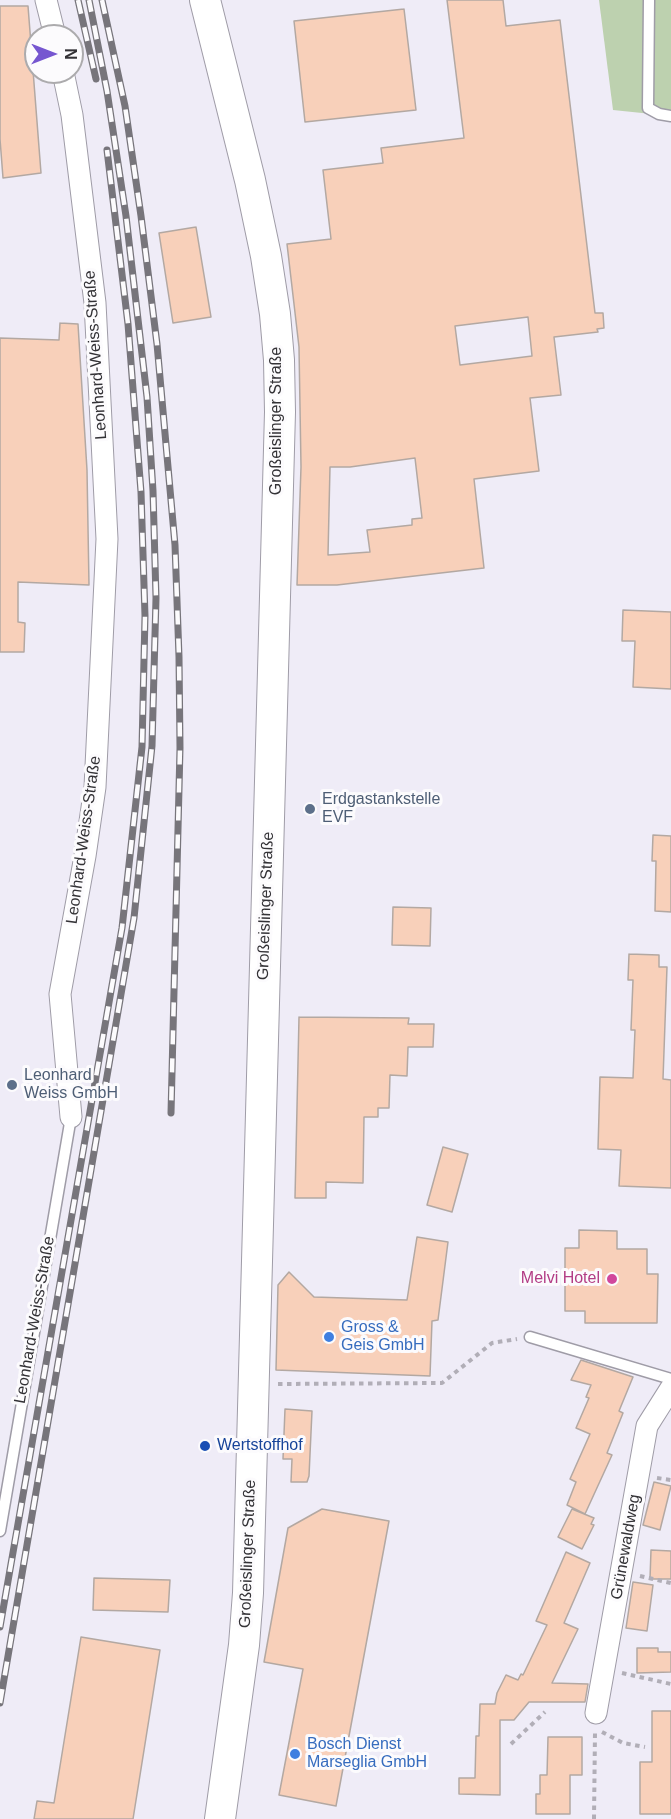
<!DOCTYPE html>
<html>
<head>
<meta charset="utf-8">
<style>
  body { margin:0 }
  #map { position:relative; width:671px; height:1819px; overflow:hidden; background:#efecf7; font-family:Arial,sans-serif }
  canvas { display:block }
  .north { position:absolute; left:24px; top:24px; width:60px; height:60px; box-sizing:border-box; background:#fcfbfd; border:2px solid #acabad; border-radius:50%; rotate:90deg; font-size:16px; font-weight:700; line-height:24px; text-align:center; color:#333236 }
  .north::after { content:''; display:block; margin:auto; width:21px; height:27px; background:#7656d0; clip-path:polygon(50% 0,100% 100%,50% 72%,0 100%) }
</style>
</head>
<body>
<div id="map">
<canvas width="671" height="1819"></canvas>
<div class="north">N</div>
</div>
<script>
const ctx = document.querySelector('canvas').getContext('2d');
ctx.lineJoin = 'round';
function fillPath(path, color) { ctx.fillStyle = color; ctx.fill(path, 'evenodd'); }
const poly = rows => new Path2D(rows.map(r => 'M' + r).join(''));
function trace(path, color, width, dash) { ctx.strokeStyle = color; ctx.lineWidth = width; ctx.lineCap = dash ? 'butt' : 'round'; ctx.setLineDash(dash || []); ctx.stroke(path); }
function label(font, color, halo, rows, align = 'center') {
  ctx.font = font + ' Arial,sans-serif'; ctx.lineWidth = 6; ctx.setLineDash([]); ctx.textBaseline = 'middle'; ctx.strokeStyle = halo; ctx.fillStyle = color; for (const [text, x, y, turn = 0] of rows) {
    ctx.save(); ctx.translate(x, y); ctx.rotate((+turn || 0) * Math.PI / 180); ctx.textAlign = isNaN(turn) ? turn : align; if (halo) ctx.strokeText(text, 0, 0); ctx.fillText(text, 0, 0); ctx.restore();
  }
}
fillPath(poly([
  [599,0,671,0,671,116,613,110]
]), '#bdd1af');
const building = poly([
  [447,0,503,0,506,26,560,20,595,313,603,313,604,328,597,329,598,332,554,337,561,395,530,398,539,471,474,479,484,568,337,585,297,585,301,467,299,347,287,244,331,239,323,170,383,163,381,148,464,138,447,0],
  [528,317,532,356,460,365,455,326,528,317],
  [415,458,422,518,412,519,412,525,367,530,370,552,328,555,330,467,350,467,415,458],
  [0,6,28,6,41,173,3,178,0,139,0,6],
  [404,9,416,110,305,122,294,21,404,9],
  [196,227,211,317,173,323,159,233,196,227],
  [60,323,78,324,87,470,89,585,18,582,18,622,25,623,24,652,0,652,0,338,59,340,60,323],
  [623,610,671,612,671,689,633,687,635,641,622,641,623,610],
  [653,835,671,836,671,912,655,911,656,861,652,861,653,835],
  [393,907,431,908,430,946,392,945,393,907],
  [629,954,659,955,659,967,667,967,663,1079,671,1080,671,1188,619,1186,621,1150,598,1149,600,1077,633,1078,635,1030,631,1030,633,980,628,980,629,954],
  [299,1017,409,1018,408,1024,434,1024,433,1047,408,1047,407,1076,390,1075,389,1108,378,1108,378,1117,364,1117,363,1183,326,1182,326,1198,295,1198,299,1017],
  [443,1147,468,1154,452,1212,427,1205,443,1147],
  [579,1230,617,1231,617,1249,647,1249,647,1274,658,1274,657,1323,585,1323,585,1311,565,1311,565,1248,579,1248,579,1230],
  [417,1237,448,1242,438,1320,432,1321,430,1376,276,1370,278,1285,289,1272,314,1297,407,1300,417,1237],
  [581,1360,633,1377,619,1411,623,1413,607,1453,612,1455,585,1514,567,1505,576,1482,570,1479,590,1434,576,1428,589,1398,586,1397,591,1385,571,1380,581,1360],
  [285,1409,312,1411,309,1476,307,1482,291,1482,292,1459,283,1459,285,1409],
  [654,1482,671,1486,660,1530,643,1525,654,1482],
  [322,1509,389,1521,336,1806,279,1795,303,1669,264,1662,288,1528,322,1509],
  [572,1509,594,1518,591,1524,594,1525,582,1549,558,1537,572,1509],
  [651,1550,671,1551,671,1579,650,1579,651,1550],
  [566,1552,590,1563,564,1623,578,1629,552,1683,588,1684,585,1702,529,1702,514,1720,500,1720,500,1795,459,1794,459,1778,475,1778,476,1736,479,1736,480,1704,495,1704,497,1693,506,1675,518,1680,521,1674,523,1675,547,1625,536,1621,566,1552],
  [94,1578,170,1580,168,1612,93,1610,94,1578],
  [633,1582,653,1585,647,1631,626,1628,633,1582],
  [81,1637,160,1650,133,1819,34,1819,37,1801,54,1803,81,1637],
  [637,1648,658,1648,658,1652,671,1652,671,1672,637,1673,637,1648],
  [652,1711,671,1711,671,1814,640,1814,640,1762,652,1762,652,1711],
  [548,1737,582,1737,582,1775,570,1775,570,1814,536,1814,536,1794,540,1794,540,1775,547,1775,548,1737]
]);
fillPath(building, '#f8d0ba');
trace(building, '#b3a8a2', 1.5);
const lane = poly([
  [649,0,648,108,659,114,671,116],
  [530,1337,671,1379],
  [0,1531,71,1117]
]);
const street = poly([
  [46,0,55,36],
  [63,72,72,115,95,303,107,539,95,787,85,856,60,994,71,1117],
  [596,1713,647,1426,671,1388]
]);
const secondary = poly([
  [205,0,250,180,266,256,275,314,279,360,280,412,248,1593,244,1645,220,1819]
]);
trace(lane, '#9f9ca7', 13);
trace(street, '#9f9ca7', 23);
trace(secondary, '#9f9ca7', 32);
trace(poly([
  [278,1384,442,1383,492,1343,517,1339],
  [657,1478,671,1480],
  [640,1576,671,1583],
  [622,1673,671,1684],
  [602,1732,623,1743,645,1747],
  [511,1744,545,1712],
  [594,1819,595,1732]
]), '#b1aeb7', 4, [4.5, 4.5]);
trace(lane, '#fff', 10);
trace(street, '#fff', 21);
trace(secondary, '#fff', 30);
const rail = poly([
  [78,0,96,79],
  [102,0,125,106,141,216,157,344,175,545,179,657,180,748,171,1113],
  [0,1627,122,928,142,747,145,616,141,492,128,324,107,150],
  [0,1703,134,918,152,746,156,598,153,491,147,397,126,216,107,91,89,0]
]);
trace(rail, '#77757b', 7);
trace(rail, '#fcfbfd', 4.5, [14]);
for (const [x, y, r, color] of [
  [310,809,6,"#5c6f8a"],
  [12,1085,6,"#5c6f8a"],
  [612,1279,6,"#d1479c"],
  [329,1337,6,"#3f7fe0"],
  [205,1446,6,"#1a4fb4"],
  [295,1754,6,"#3f7fe0"]
]) { const dot = new Path2D(); dot.arc(x, y, r, 0, 2 * Math.PI); ctx.fillStyle = color; ctx.fill(dot); trace(dot, '#fcfbfd', 2); }
label('16px', '#333236', '#fcfbfd', [
  ["Leonhard-Weiss-Straße",96,355,-94],
  ["Großeislinger Straße",277,421,-90],
  ["Leonhard-Weiss-Straße",84,840,-82],
  ["Großeislinger Straße",266,906,-88],
  ["Leonhard-Weiss-Straße",35,1320,-80],
  ["Grünewaldweg",626,1547,-80],
  ["Großeislinger Straße",248,1554,-88]
]);
label('16px', '#4e5e75', '#fcfbfd', [
  ["Erdgastankstelle",322,800],
  ["EVF",322,818],
  ["Leonhard",24,1076],
  ["Weiss GmbH",24,1094]
], 'left');
label('16px', '#b23c85', '#fcfbfd', [
  ["Melvi Hotel",600,1279]
], 'right');
label('16px', '#366cbe', '#fcfbfd', [
  ["Gross &",341,1328],
  ["Geis GmbH",341,1346],
  ["Bosch Dienst",307,1745],
  ["Marseglia GmbH",307,1763]
], 'left');
label('16px', '#164399', '#fcfbfd', [
  ["Wertstoffhof",217,1446]
], 'left');
</script>
</body>
</html>
